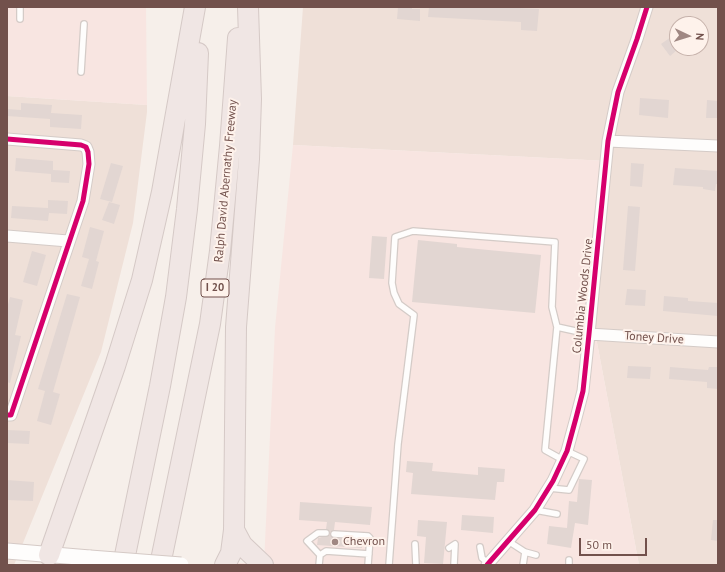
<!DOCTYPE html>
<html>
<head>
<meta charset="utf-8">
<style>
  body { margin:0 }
  #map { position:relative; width:725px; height:572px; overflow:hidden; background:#f6efea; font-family:"PT Sans",sans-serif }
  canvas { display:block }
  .frame { position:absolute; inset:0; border:8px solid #72514c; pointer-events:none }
  .north { position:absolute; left:669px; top:16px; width:40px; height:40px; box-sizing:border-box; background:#fef2eb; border:1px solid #c6b2ab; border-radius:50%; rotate:94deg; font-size:11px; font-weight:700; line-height:16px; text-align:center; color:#72514c }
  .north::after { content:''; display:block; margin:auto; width:14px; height:18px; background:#a08883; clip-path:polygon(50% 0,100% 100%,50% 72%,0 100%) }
  .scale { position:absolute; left:579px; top:538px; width:68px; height:18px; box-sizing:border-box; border:2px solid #72514c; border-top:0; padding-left:5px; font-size:12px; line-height:14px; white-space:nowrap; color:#72514c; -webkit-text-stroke:3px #fef2eb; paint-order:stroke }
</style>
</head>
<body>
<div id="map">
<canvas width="725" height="572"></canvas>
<div class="frame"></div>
<div class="north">N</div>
<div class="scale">50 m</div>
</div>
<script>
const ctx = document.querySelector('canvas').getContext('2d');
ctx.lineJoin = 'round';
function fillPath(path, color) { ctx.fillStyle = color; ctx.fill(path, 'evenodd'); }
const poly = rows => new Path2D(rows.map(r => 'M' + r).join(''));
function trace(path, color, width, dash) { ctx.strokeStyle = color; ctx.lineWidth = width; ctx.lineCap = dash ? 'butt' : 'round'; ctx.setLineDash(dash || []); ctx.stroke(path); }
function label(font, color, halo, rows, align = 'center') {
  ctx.font = font + ' "PT Sans",sans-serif'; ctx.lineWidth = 4; ctx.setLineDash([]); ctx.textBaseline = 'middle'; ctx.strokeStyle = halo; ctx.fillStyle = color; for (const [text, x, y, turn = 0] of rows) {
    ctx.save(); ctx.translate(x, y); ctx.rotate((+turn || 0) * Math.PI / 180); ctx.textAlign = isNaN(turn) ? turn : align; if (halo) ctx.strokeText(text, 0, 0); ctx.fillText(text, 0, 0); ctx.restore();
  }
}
fillPath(poly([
  [303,7,718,7,718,565,639,565,595,332,607,161,293,145],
  [677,24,701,24,701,48,677,48],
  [7,96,147,105,147,112,133,223,101,352,14,565,7,565]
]), '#efe0d8');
fillPath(poly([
  [7,7,146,7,147,105,7,96],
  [293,145,607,161,595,332,639,565,216,565,217,562,264,564,275,328]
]), '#f8e5e1');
fillPath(poly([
  [398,7,412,7,412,9,420,9,420,21,397,19],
  [429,7,498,7,539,9,537,31,521,30,521,22,428,17],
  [677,33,677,50,670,56,661,44],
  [640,98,669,100,668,118,639,115],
  [707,100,718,101,718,118,706,118],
  [21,103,52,105,51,113,82,115,81,129,50,127,50,119,7,116,7,109,21,110],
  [16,158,53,161,53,170,70,171,69,183,51,182,51,174,15,171],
  [111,163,123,166,112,202,100,199],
  [631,163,644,164,642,187,630,186],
  [675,168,718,171,718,184,716,184,715,191,703,189,703,187,673,185],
  [48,200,68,201,67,214,49,213,48,221,11,218,12,206,48,208],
  [109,202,120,205,114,224,102,220],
  [628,206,640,207,635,271,623,270],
  [90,227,104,231,96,261,99,262,92,289,81,286,89,259,82,257],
  [372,236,387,237,384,279,369,278],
  [418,240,457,244,457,247,541,255,535,313,412,302],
  [32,251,46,255,37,286,23,282],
  [627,289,646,290,645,306,625,305],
  [67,294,80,297,53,392,60,394,51,425,37,421,45,391,38,389],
  [664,296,688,298,688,301,718,303,718,316,663,311],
  [10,297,23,300,15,335,21,336,10,383,7,382,7,308],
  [628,366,651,367,650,379,627,378],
  [670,367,708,370,709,367,718,367,718,389,707,388,707,382,669,379],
  [7,430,30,431,29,444,7,443],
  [407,461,433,463,432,471,478,475,478,467,505,469,504,482,497,482,495,500,411,494,413,473,406,472],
  [579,479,592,480,588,525,575,523,571,548,547,544,549,526,567,528,569,501,577,502],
  [7,480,34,482,33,501,7,500],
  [300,502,372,507,370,525,335,522,334,530,330,532,326,529,327,522,299,520],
  [462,515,494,517,493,533,461,530],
  [418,520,447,522,443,564,424,563,426,537,417,536],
  [713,520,718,520,718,541,711,540],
  [330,535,334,538,363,540,362,548,317,545,318,538]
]), '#e2d6d2');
const service = poly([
  [20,19,20,7],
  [81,72,84,24],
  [557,327,589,334],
  [549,488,569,490,584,459,567,451],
  [535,510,557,514],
  [334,534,368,536,370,538,368,565],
  [508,541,525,552,536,555],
  [415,544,416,565],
  [480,547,482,558,489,564],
  [449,548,455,544,454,565],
  [320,555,326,551,369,554],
  [319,565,320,555,307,541,318,533,326,533],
  [389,565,398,444,414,315,399,304,394,293,392,283,395,237,413,231,555,242,552,307,557,327,545,450,563,460],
  [523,565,525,552],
  [569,565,569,560]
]);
const minor = poly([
  [7,139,81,145,86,147,88,152,89,164,83,201,11,415,7,415],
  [608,141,718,146],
  [7,236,68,241],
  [589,334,718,342],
  [487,565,535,510,553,481,567,451,576,418,583,391,589,334,608,141,618,92,637,39,647,7]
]);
const secondary = poly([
  [7,551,90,558]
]);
const motorway = poly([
  [248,7,251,99,249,159,236,327,234,530,242,545,263,565],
  [49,555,115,366,142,280,162,192,195,7],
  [123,565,160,386,176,297,187,209,195,124,198,53],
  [160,565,210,324,220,251,230,146,238,38],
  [225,565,231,553,234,530]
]);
trace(service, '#d4cbc7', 8);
trace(minor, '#d4cbc7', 13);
trace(secondary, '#d5cac6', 17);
trace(motorway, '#d5c9c6', 22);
trace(service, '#fefdfc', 5.5);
trace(minor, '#fefdfc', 11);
trace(secondary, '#fefdfc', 15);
trace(motorway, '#f0e6e4', 20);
const secondaryBridge = poly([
  [90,558,181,565]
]);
trace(secondaryBridge, '#d5cac6', 17, []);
trace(secondaryBridge, '#fefdfc', 15);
trace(poly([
  [7,139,81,145,86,147,88,152,89,164,83,201,11,415,7,415],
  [487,565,535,510,553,481,567,451,576,418,583,391,589,334,608,141,618,92,637,39,647,7]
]), '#d6006c', 5);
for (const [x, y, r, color] of [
  [335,542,4,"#a08883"]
]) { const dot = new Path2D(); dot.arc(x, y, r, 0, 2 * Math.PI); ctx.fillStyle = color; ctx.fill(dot); trace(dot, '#fef2eb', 1.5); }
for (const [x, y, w] of [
  [215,288,28]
]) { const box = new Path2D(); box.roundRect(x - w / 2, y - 9, w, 18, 3); ctx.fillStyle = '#fef2eb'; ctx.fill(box); trace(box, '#72514c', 1); }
label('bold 11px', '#72514c', null, [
  ["I 20",215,288]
]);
label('12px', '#72514c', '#fef2eb', [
  ["Ralph David Abernathy Freeway",226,181,-85],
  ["Columbia Woods Drive",583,296,-84],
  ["Toney Drive",654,338,4]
]);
label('12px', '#72514c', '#fef2eb', [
  ["Chevron",343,542]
], 'left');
</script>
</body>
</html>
